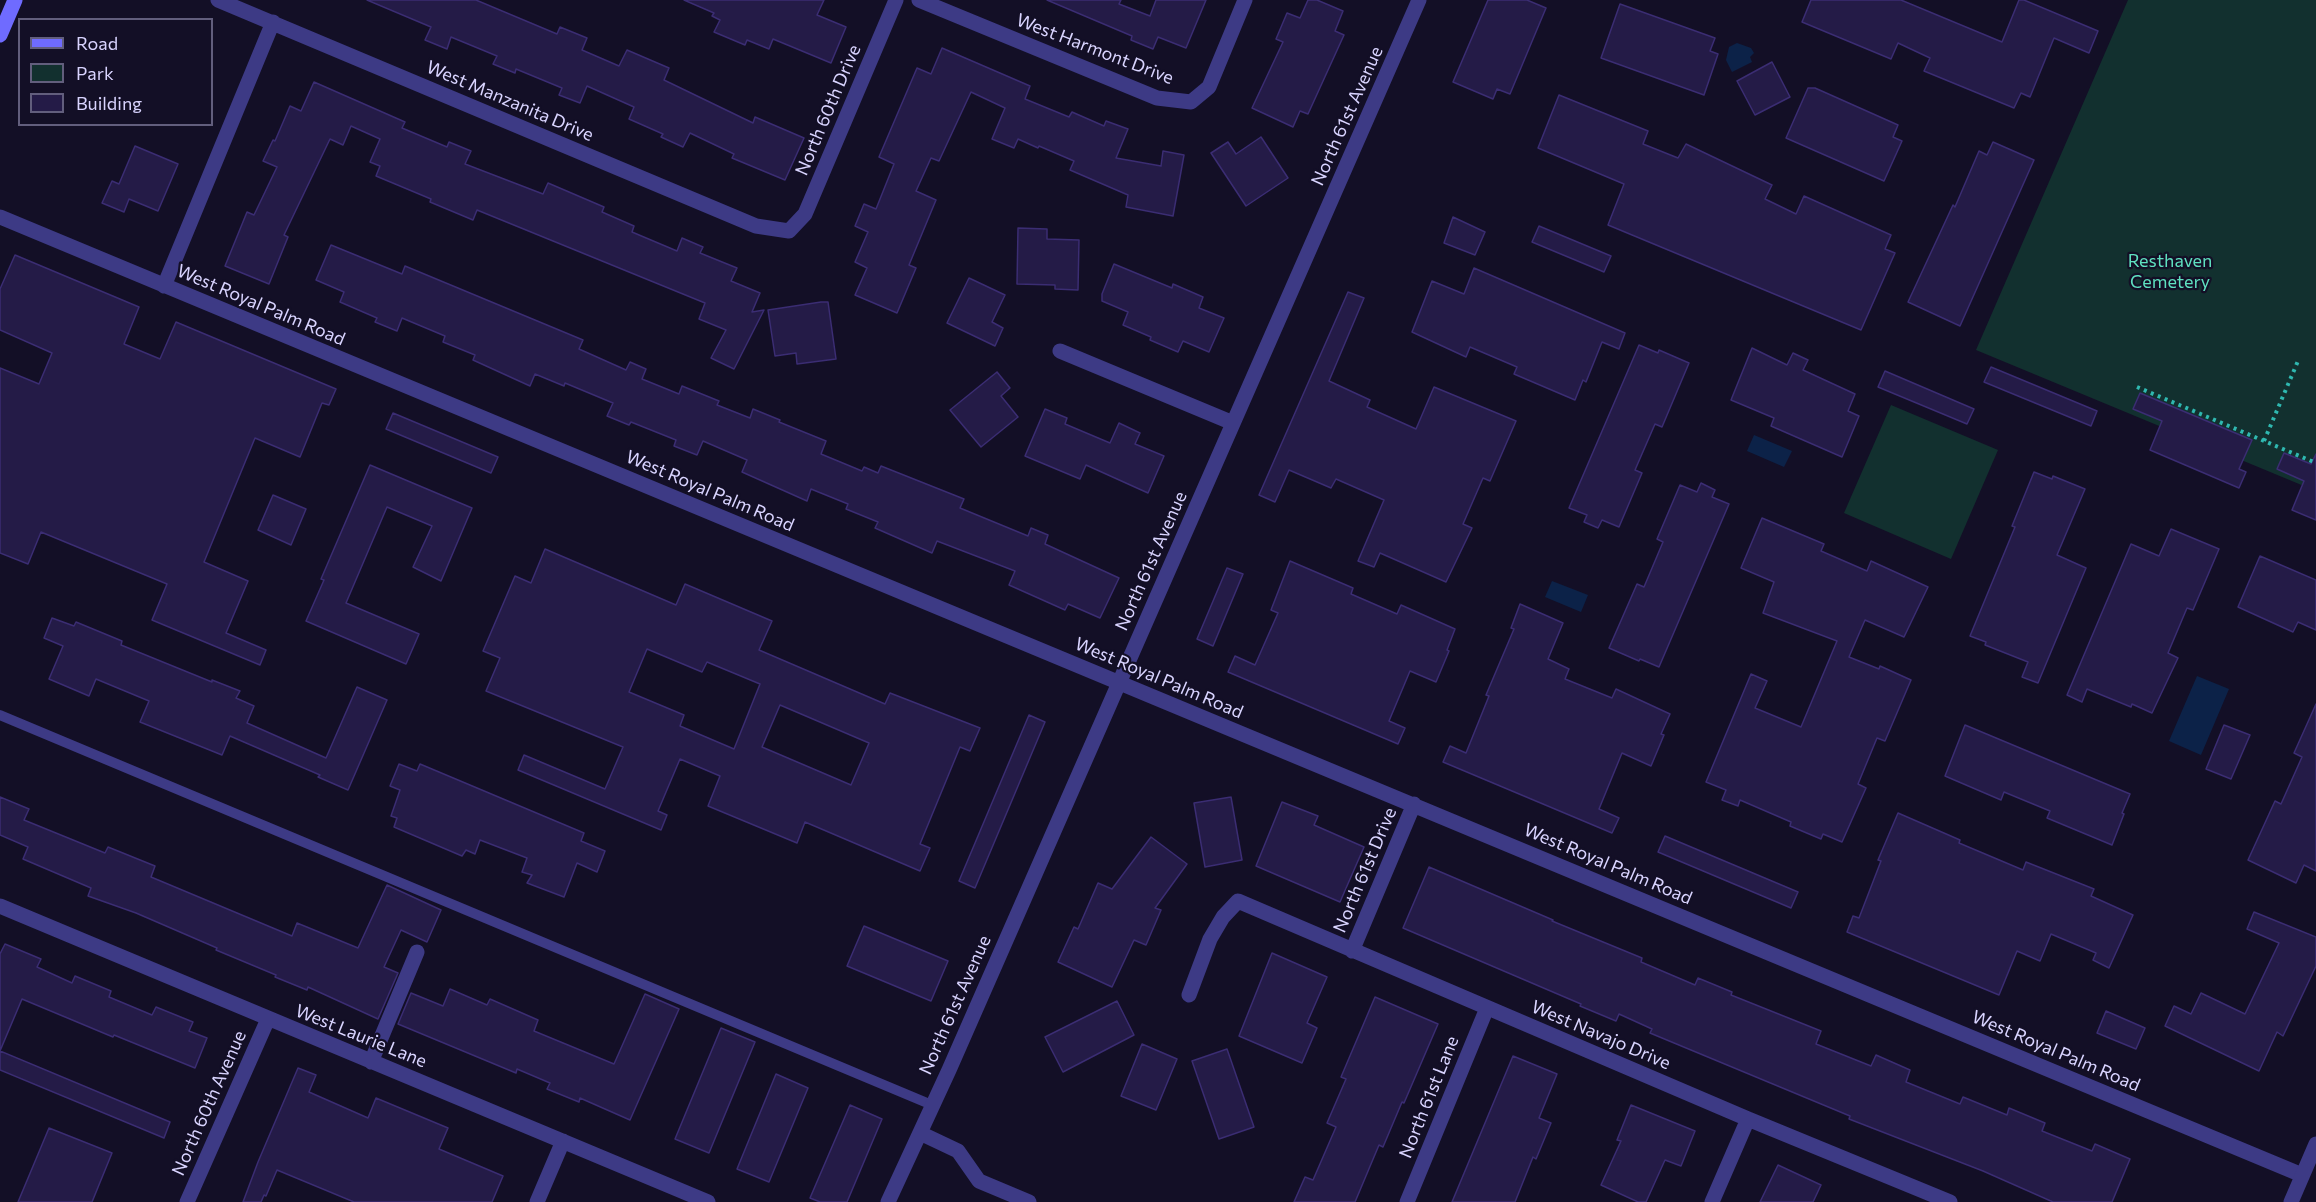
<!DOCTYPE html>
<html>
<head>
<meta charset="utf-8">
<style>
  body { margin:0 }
  #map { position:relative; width:2316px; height:1202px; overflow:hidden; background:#130f26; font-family:Commissioner,sans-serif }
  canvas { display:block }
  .legend { position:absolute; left:18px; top:18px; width:195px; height:108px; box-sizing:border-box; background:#130f26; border:2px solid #625e7d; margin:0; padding:8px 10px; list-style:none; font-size:18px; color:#d9d4ff }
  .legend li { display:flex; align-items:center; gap:12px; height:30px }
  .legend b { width:30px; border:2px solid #625e7d }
</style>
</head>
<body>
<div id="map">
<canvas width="2316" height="1202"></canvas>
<ul class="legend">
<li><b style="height:8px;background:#6f6bff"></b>Road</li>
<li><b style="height:16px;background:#12302f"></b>Park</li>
<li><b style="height:16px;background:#241b47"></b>Building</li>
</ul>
</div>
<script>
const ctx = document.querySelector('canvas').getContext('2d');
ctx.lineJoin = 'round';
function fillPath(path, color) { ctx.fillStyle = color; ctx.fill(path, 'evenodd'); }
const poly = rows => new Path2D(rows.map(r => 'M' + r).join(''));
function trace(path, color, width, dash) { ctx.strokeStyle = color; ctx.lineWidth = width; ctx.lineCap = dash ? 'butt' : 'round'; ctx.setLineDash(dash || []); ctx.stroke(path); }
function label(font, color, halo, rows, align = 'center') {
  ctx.font = font + ' Commissioner,sans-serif'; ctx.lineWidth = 4.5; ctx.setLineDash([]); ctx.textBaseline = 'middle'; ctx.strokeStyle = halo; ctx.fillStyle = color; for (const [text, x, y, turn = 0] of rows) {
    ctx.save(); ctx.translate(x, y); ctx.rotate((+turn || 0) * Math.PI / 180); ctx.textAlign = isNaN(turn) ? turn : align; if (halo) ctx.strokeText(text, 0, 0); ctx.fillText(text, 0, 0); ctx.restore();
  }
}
fillPath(poly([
  [2128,0,2316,0,2316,491,1976,350],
  [1891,405,1998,450,1951,559,1844,513]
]), '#12302f');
fillPath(poly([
  [1737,43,1751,48,1754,53,1750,57,1752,62,1732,72,1726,60,1729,47],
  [1754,435,1792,451,1784,467,1747,451],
  [1552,581,1588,595,1581,612,1545,597],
  [2197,676,2229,689,2201,755,2169,741]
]), '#0c2248');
const building = poly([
  [367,0,476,0,557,34,560,27,587,38,582,50,619,66,627,50,669,68,664,80,753,123,755,117,804,138,785,180,732,158,734,154,690,133,683,147,661,137,663,134,629,119,634,107,587,86,580,103,559,95,562,88,516,69,515,73,493,64,497,56,451,37,447,49,425,40,431,27,367,0],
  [684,0,824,0,817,15,846,27,831,63,773,39,769,49,747,40,745,45,714,32,720,20,712,16,714,13,684,0],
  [1047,0,1121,0,1119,4,1150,16,1156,0,1206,0,1186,48,1158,37,1153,49,1131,40,1132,36,1047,0],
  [1308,0,1317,0,1343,11,1335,31,1344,35,1308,114,1300,111,1293,127,1252,108,1283,42,1276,39,1287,13,1300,18,1308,0],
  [1488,0,1527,0,1546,8,1510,94,1497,89,1493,99,1453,82,1488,0],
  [1811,0,1901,0,2002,42,2019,0,2024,0,2098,31,2089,53,2054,38,2030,97,2021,93,2014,108,1924,71,1930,58,1898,43,1891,59,1802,22,1811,0],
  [1620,4,1715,38,1710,51,1718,54,1704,95,1601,58,1620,4],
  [942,48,1030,86,1025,99,1069,117,1072,112,1104,126,1106,121,1128,129,1116,158,1161,166,1163,151,1184,155,1173,216,1126,207,1128,195,1070,170,1074,161,1039,146,1038,148,1018,139,1014,148,992,139,1005,108,971,92,939,161,931,158,916,191,936,200,909,265,916,268,897,313,855,295,867,268,855,262,868,232,855,226,864,204,876,209,894,164,879,157,917,68,931,74,942,48],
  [1772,62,1790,97,1755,115,1737,81,1772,62],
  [314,82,405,122,402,128,447,147,449,142,471,151,465,164,543,194,548,183,604,207,602,212,634,226,632,232,677,251,682,238,703,247,700,253,737,268,731,281,760,293,752,312,764,310,734,369,711,358,726,330,699,319,705,303,477,210,473,220,430,202,431,199,376,176,380,166,370,162,380,139,351,126,343,145,330,139,284,235,288,237,269,284,225,266,247,212,254,215,277,167,263,161,273,140,275,141,290,106,301,111,314,82],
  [1808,88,1815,88,1898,125,1893,137,1902,141,1884,181,1786,138,1808,88],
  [1559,95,1648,131,1643,144,1678,158,1686,144,1772,185,1765,199,1796,214,1804,196,1891,235,1885,249,1895,253,1861,330,1608,225,1624,184,1538,148,1559,95],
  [1261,137,1288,178,1246,206,1211,153,1228,142,1236,154,1261,137],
  [1993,142,2034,160,1960,326,1908,302,1953,205,1955,207,1979,151,1987,155,1993,142],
  [135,146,178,164,158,211,129,199,124,212,102,203,112,181,119,184,135,146],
  [1453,217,1485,232,1475,255,1444,243,1453,217],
  [1539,226,1611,256,1604,272,1532,242,1539,226],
  [1018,228,1047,229,1047,239,1079,240,1078,290,1055,289,1055,285,1017,284,1018,228],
  [331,245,402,274,405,266,583,340,579,349,626,370,630,362,646,369,642,379,679,394,682,386,719,401,717,405,750,418,753,409,780,420,779,422,826,441,821,454,862,471,864,467,878,473,881,466,964,499,960,508,1028,536,1031,528,1048,535,1045,544,1119,578,1100,618,1068,604,1065,610,1009,585,1015,571,937,541,932,553,875,528,878,522,846,509,848,504,811,489,807,501,742,472,747,460,703,441,697,455,674,446,676,440,631,422,629,425,607,416,613,403,565,383,564,386,535,374,530,386,473,360,475,355,443,342,445,336,402,318,397,331,375,322,377,318,340,302,344,292,316,280,331,245],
  [15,255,139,307,124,344,160,359,176,322,336,389,329,405,322,403,300,457,255,438,204,562,248,581,226,633,266,650,260,665,152,620,167,584,41,532,28,564,0,553,0,368,39,384,52,353,0,330,0,289,15,255],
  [1114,264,1172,288,1173,284,1203,297,1199,308,1224,318,1209,352,1183,341,1178,352,1150,340,1151,337,1123,325,1128,312,1102,301,1102,294,1114,264],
  [1474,268,1625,333,1619,349,1602,342,1586,382,1583,380,1575,400,1514,374,1517,367,1470,347,1466,357,1412,332,1432,281,1464,294,1474,268],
  [969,278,1005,295,992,322,1003,328,995,346,947,323,969,278],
  [1348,292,1364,298,1329,381,1370,400,1367,407,1416,429,1434,387,1516,421,1490,481,1483,478,1463,524,1472,528,1446,582,1380,553,1374,567,1358,561,1384,500,1336,479,1331,488,1289,470,1275,502,1259,495,1348,292],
  [821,302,828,302,836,359,797,364,796,353,775,356,768,310,821,302],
  [1639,345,1658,353,1659,350,1689,363,1662,427,1655,424,1635,470,1642,473,1619,527,1602,520,1598,528,1584,522,1587,515,1569,508,1639,345],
  [1752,348,1787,365,1793,353,1808,360,1803,370,1855,394,1848,411,1859,416,1842,457,1771,426,1774,418,1731,400,1752,348],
  [1991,367,2097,411,2091,426,1984,382,1991,367],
  [1885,371,1974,409,1967,424,1878,387,1885,371],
  [997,372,1010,388,1001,396,1018,417,981,447,950,410,997,372],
  [2140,393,2252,440,2239,469,2246,472,2239,488,2150,450,2162,421,2133,409,2140,393],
  [1045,409,1067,418,1065,424,1110,443,1119,423,1140,433,1135,444,1164,456,1148,493,1086,465,1080,479,1025,456,1045,409],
  [393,413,498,457,491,473,386,429,393,413],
  [2284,453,2311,464,2316,454,2316,520,2292,510,2304,481,2277,469,2284,453],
  [370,465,472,508,441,581,413,567,432,526,387,507,346,603,419,634,406,664,306,621,324,580,321,579,370,465],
  [2034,472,2052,479,2053,476,2085,489,2057,555,2086,568,2038,683,2022,677,2028,662,1985,645,1986,642,1970,636,2015,527,2012,526,2034,472],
  [1701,483,1715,490,1712,497,1729,504,1659,667,1640,659,1639,661,1609,648,1637,584,1644,587,1663,542,1657,539,1680,485,1697,492,1701,483],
  [273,495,306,509,291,545,258,530,273,495],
  [1762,518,1824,544,1821,551,1867,571,1871,561,1928,587,1904,637,1865,620,1849,657,1879,669,1880,666,1911,680,1885,741,1877,738,1858,784,1866,788,1842,842,1823,834,1821,839,1790,826,1791,822,1740,800,1738,806,1722,800,1726,790,1706,782,1751,674,1767,681,1755,708,1801,727,1837,641,1763,613,1774,582,1741,568,1762,518],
  [2171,529,2219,549,2193,610,2187,608,2168,653,2178,658,2152,713,2132,704,2131,707,2087,689,2082,702,2067,695,2131,544,2159,556,2171,529],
  [545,549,676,605,685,584,772,621,759,650,885,704,890,693,980,728,970,751,960,747,920,844,930,848,920,871,805,822,797,843,708,806,720,776,680,759,658,811,667,815,661,830,518,770,524,755,605,789,623,747,486,691,500,658,483,651,515,576,531,583,545,549],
  [647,649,702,672,707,662,760,684,734,749,680,726,684,715,629,692,647,649],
  [780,705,869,743,851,785,762,747,780,705],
  [2260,556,2316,580,2316,630,2298,622,2293,632,2238,607,2260,556],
  [1290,561,1353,588,1351,594,1397,614,1401,605,1455,629,1447,650,1449,651,1436,682,1410,671,1389,721,1405,728,1398,744,1228,672,1235,656,1255,665,1278,613,1271,610,1290,561],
  [1227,568,1243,574,1213,646,1197,639,1227,568],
  [1520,604,1563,623,1548,659,1569,669,1565,679,1612,698,1616,689,1670,714,1661,734,1664,735,1651,766,1622,753,1599,809,1619,818,1612,833,1443,762,1450,746,1466,753,1489,696,1486,695,1514,629,1511,628,1520,604],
  [52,618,74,626,76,622,122,641,121,645,212,682,212,680,240,691,236,698,254,706,247,723,326,758,357,687,387,700,348,790,318,777,320,775,230,736,222,755,140,722,149,701,96,679,89,696,49,679,63,646,44,638,52,618],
  [2316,704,2316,871,2304,865,2296,883,2248,860,2275,801,2281,804,2302,757,2294,753,2316,704],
  [1029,715,1045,722,975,888,959,881,1029,715],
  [1965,725,2130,794,2122,813,2124,814,2112,845,2047,818,2050,811,2004,792,2001,800,1945,776,1965,725],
  [2224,725,2250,735,2231,779,2206,769,2224,725],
  [399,764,417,771,420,764,584,833,581,841,605,851,597,872,577,863,564,897,527,883,532,875,522,872,527,858,480,840,475,854,466,850,462,856,394,827,397,818,391,816,400,790,390,786,399,764],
  [0,797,29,809,24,820,105,853,108,847,155,866,151,877,292,936,297,923,358,948,387,885,441,910,427,942,401,930,384,967,398,973,378,1019,308,987,307,990,275,977,276,975,216,950,217,948,136,913,88,896,91,888,23,859,28,847,0,835,0,797],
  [1231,797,1242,860,1205,867,1194,803,1231,797],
  [1282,802,1318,816,1314,825,1364,847,1340,902,1256,866,1282,802],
  [1898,813,1960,840,1959,843,2023,870,2026,862,2094,889,2091,896,2133,915,2109,968,2093,960,2096,953,2051,934,2040,961,2017,951,1999,995,1847,932,1853,916,1859,918,1881,861,1878,860,1898,813],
  [1665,836,1798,892,1791,908,1658,852,1665,836],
  [1151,837,1187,864,1155,908,1161,910,1146,945,1134,940,1112,987,1058,962,1074,927,1078,929,1098,883,1112,889,1151,837],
  [1429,867,1553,920,1552,921,1642,958,1641,962,1695,985,1698,978,1732,992,1731,995,1821,1031,1816,1044,1871,1066,1876,1055,1910,1070,1906,1082,1960,1104,1963,1097,2007,1115,2009,1108,2045,1123,2042,1131,2092,1151,2095,1144,2130,1159,2112,1202,2053,1202,1983,1171,1849,1119,1850,1116,1650,1033,1652,1029,1619,1014,1616,1021,1580,1006,1581,1004,1403,928,1429,867],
  [2254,912,2316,937,2316,966,2283,1036,2277,1032,2259,1071,2165,1026,2174,1006,2191,1014,2201,993,2245,1014,2279,943,2247,929,2254,912],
  [864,926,948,961,931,1001,847,966,864,926],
  [5,944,41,959,37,967,72,983,75,976,111,991,109,997,152,1015,156,1007,193,1022,189,1031,207,1038,195,1068,114,1035,113,1037,22,999,0,1051,0,954,5,944],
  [1272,953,1327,977,1307,1023,1317,1028,1302,1063,1239,1036,1272,953],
  [450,989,487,1005,490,999,538,1020,534,1031,614,1064,645,994,679,1009,630,1120,580,1098,579,1102,547,1089,550,1083,517,1069,516,1073,398,1024,411,993,443,1006,450,989],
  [1375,997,1438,1024,1404,1103,1402,1102,1383,1147,1379,1145,1355,1202,1294,1202,1305,1177,1313,1180,1336,1127,1327,1123,1346,1079,1341,1077,1375,997],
  [1117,1001,1134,1035,1063,1072,1045,1037,1117,1001],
  [2106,1011,2145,1028,2136,1049,2097,1033,2106,1011],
  [721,1028,755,1042,709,1153,675,1139,721,1028],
  [1142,1044,1177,1059,1156,1110,1121,1096,1142,1044],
  [1227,1049,1254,1127,1219,1139,1192,1061,1227,1049],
  [0,1051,170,1122,164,1138,0,1070,0,1051],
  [1513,1056,1557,1074,1539,1118,1551,1123,1536,1159,1533,1157,1515,1202,1452,1202,1513,1056],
  [298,1068,316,1075,309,1092,368,1118,376,1098,448,1128,439,1149,503,1176,492,1202,354,1202,277,1170,266,1196,264,1195,261,1202,243,1202,258,1162,298,1068],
  [776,1074,808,1088,769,1182,737,1169,776,1074],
  [850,1105,882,1119,847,1202,820,1202,810,1198,850,1105],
  [1631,1105,1695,1131,1681,1166,1665,1160,1646,1202,1638,1202,1601,1185,1621,1141,1617,1140,1631,1105],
  [49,1128,112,1153,92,1202,18,1202,49,1128],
  [1778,1165,1821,1185,1813,1202,1760,1202,1778,1165]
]);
fillPath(building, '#241b47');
trace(building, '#3b2d73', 1.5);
trace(poly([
  [2137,387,2316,463],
  [2264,441,2298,361]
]), '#2fb8b0', 4, [3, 4.5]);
trace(poly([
  [0,715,932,1105]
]), '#3d3a85', 10);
trace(poly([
  [218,0,756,226,789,231,805,214,896,0],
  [919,0,1157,98,1191,102,1209,87,1245,0],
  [0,217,2302,1175],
  [164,286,273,22],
  [1060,351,1233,423],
  [0,906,708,1202],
  [1352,951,1414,804],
  [1189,995,1210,939,1223,917,1238,901,1748,1119,1950,1202],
  [371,1062,417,952],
  [920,1133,958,1151,979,1181,1029,1202],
  [187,1202,268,1019],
  [537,1202,563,1141],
  [888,1202,949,1070,1419,0],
  [1407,1202,1487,1008],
  [1712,1202,1748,1119]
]), '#3d3a85', 15);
trace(poly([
  [2291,1202,2316,1144]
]), '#3d3a85', 15);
trace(poly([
  [0,35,15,0]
]), '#6f6bff', 15);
label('18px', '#d9d4ff', '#130f26', [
  ["West Harmont Drive",1095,49,21],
  ["West Manzanita Drive",510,101,23],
  ["North 60th Drive",828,110,-67],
  ["North 61st Avenue",1347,116,-66],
  ["West Royal Palm Road",261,305,23],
  ["West Royal Palm Road",710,491,23],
  ["North 61st Avenue",1151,561,-66],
  ["West Royal Palm Road",1159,678,23],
  ["West Royal Palm Road",1608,864,23],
  ["North 61st Drive",1365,870,-67],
  ["North 61st Avenue",955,1005,-66],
  ["West Navajo Drive",1601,1035,23],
  ["West Laurie Lane",361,1036,22],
  ["West Royal Palm Road",2056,1051,23],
  ["North 61st Lane",1429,1097,-68],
  ["North 60th Avenue",209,1103,-66]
]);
label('18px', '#5fe0c0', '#130f26', [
  ["Resthaven",2170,261],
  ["Cemetery",2170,282]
]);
</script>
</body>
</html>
